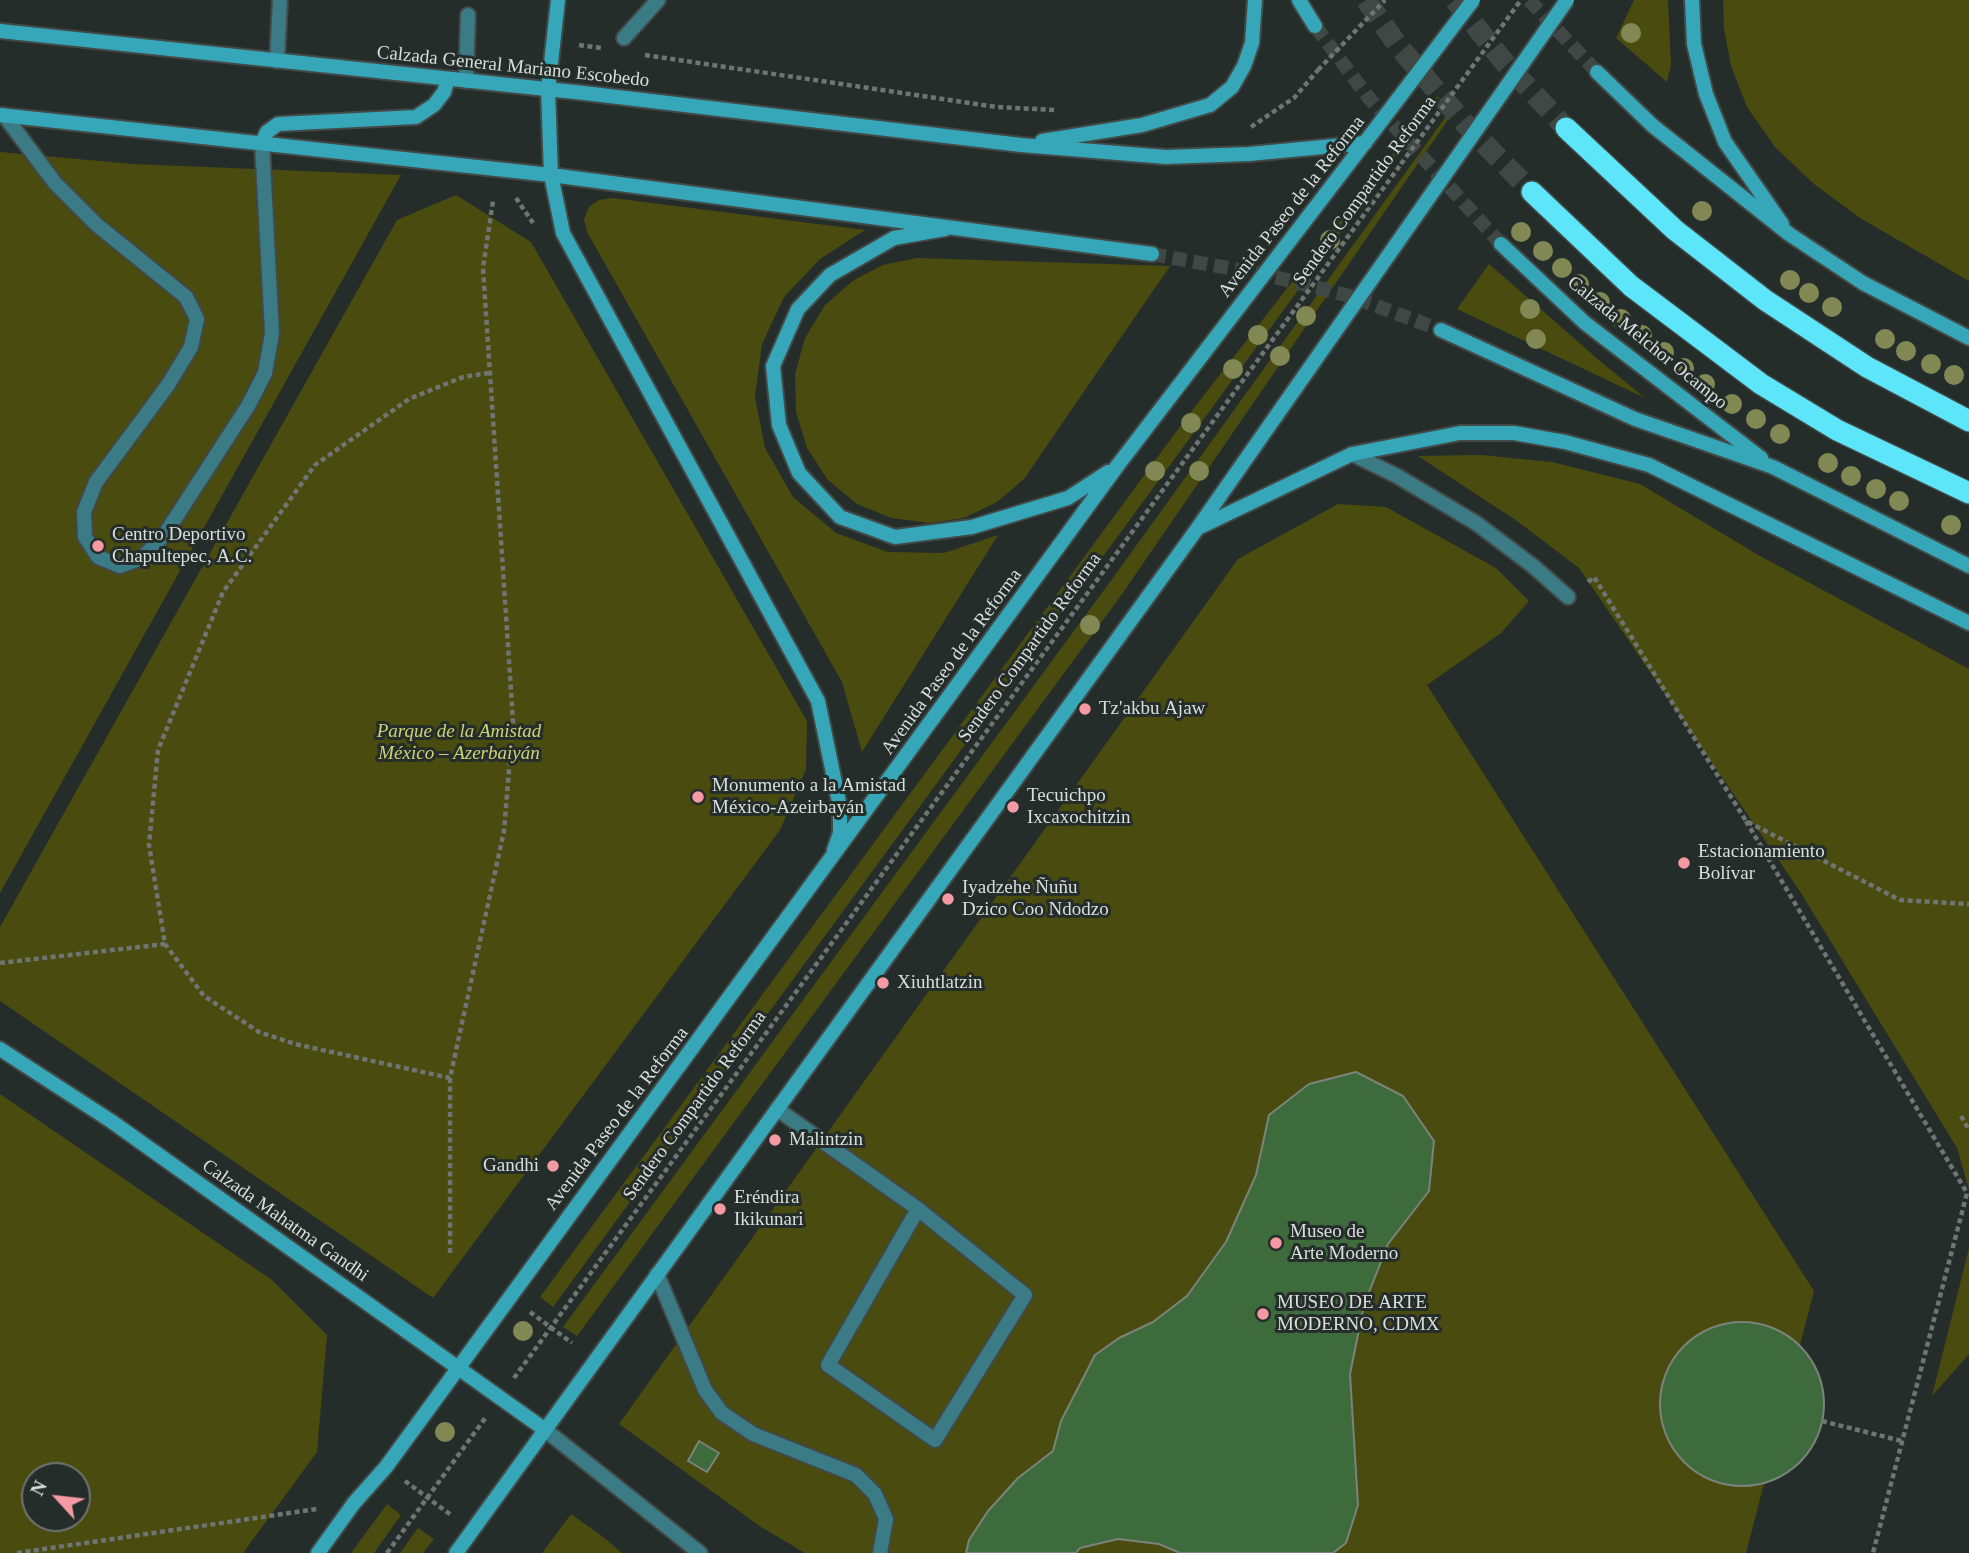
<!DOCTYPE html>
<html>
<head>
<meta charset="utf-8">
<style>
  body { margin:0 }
  #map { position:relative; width:1969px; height:1553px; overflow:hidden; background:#252d2b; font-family:"Times New Roman",serif }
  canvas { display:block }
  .north { position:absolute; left:21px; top:1462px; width:70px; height:70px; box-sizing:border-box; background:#252d2b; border:2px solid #6d7472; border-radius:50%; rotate:297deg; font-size:19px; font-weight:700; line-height:28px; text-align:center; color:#d9dfdd }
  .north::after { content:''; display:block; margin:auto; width:24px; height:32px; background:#f49aa3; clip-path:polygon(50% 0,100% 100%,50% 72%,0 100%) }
</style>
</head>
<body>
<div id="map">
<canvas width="1969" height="1553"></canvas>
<div class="north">N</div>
</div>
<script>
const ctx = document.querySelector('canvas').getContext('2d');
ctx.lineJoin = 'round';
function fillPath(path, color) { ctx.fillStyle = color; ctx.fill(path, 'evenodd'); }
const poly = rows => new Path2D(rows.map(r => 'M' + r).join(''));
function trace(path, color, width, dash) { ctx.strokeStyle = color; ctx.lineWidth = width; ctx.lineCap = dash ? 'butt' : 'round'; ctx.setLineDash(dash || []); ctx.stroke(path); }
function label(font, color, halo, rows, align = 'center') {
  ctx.font = font + ' "Times New Roman",serif'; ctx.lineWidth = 6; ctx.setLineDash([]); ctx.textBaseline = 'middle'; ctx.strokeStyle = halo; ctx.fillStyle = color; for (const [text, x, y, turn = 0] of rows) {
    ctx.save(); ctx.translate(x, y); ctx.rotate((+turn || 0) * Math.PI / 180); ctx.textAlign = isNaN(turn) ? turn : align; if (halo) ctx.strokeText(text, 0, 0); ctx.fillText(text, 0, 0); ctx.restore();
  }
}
fillPath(poly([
  [1634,0,1668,0,1671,65,1667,82,1616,38],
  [1723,0,1969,0,1969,281,1860,218,1814,184,1775,147,1747,107,1731,66,1724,28],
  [1437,96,1439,98,553,1307,540,1297,1190,413],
  [1452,108,1454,111,1120,597,577,1336,563,1327,1115,575],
  [0,152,133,164,401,175,0,893],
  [456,195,531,242,807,721,806,769,780,830,433,1298,0,1001,0,927,397,220],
  [612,198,865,230,820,259,784,297,762,344,755,397,765,448,793,497,836,533,888,552,944,553,998,535,862,752,842,682,587,232,584,219,589,207,599,200],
  [917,258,1170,266,1024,479,997,502,964,518,929,523,891,518,857,504,828,480,807,448,796,412,795,374,805,338,825,305,854,280,883,265],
  [1489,264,1600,361,1645,398,1457,309],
  [1481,455,1552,462,1640,484,1760,556,1969,669,1969,1190,1957,1148,1801,893,1579,568,1517,521,1418,456],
  [1338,504,1386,507,1496,568,1529,601,1501,633,1427,685,1814,1291,1746,1553,805,1553,761,1527,619,1424,1238,559],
  [0,1094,272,1280,327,1335,317,1452,243,1553,0,1553],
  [35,1476,77,1476,77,1518,35,1518],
  [1969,1248,1969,1354,1932,1396],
  [387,1504,401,1515,374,1553,351,1553],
  [571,1514,602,1536,622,1553,542,1553],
  [418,1528,434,1539,423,1553,400,1553]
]), '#4a4b0f');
const building = poly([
  [1356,1072,1403,1096,1434,1141,1429,1191,1388,1244,1364,1305,1350,1374,1358,1505,1346,1543,1333,1553,1180,1553,1159,1544,1118,1539,1080,1548,1076,1553,966,1553,969,1540,988,1511,1018,1478,1053,1451,1061,1421,1095,1355,1119,1338,1153,1322,1187,1296,1226,1242,1256,1175,1269,1115,1309,1084,1356,1072],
  '1660 1404a82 82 0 1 1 164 0a82 82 0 1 1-164 0Z',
  [699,1441,719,1453,707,1472,688,1461,699,1441]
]);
fillPath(building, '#3d6b3c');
trace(building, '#7c827c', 2);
trace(poly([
  [1529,0,1597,72],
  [1315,26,1368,97,1501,244],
  [1152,254,1267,275,1350,296,1441,330]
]), '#404846', 14, [14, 7]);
trace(poly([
  [1366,0,1399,47,1467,126,1532,192],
  [1455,0,1504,62,1566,128]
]), '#404846', 21, [21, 10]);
const lane = poly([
  [624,38,658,0],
  [277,61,280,0],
  [466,81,468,15],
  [4,115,55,183,97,225,186,297,197,319,191,347,168,385,96,482,84,512,85,537,98,557,120,566,142,558,165,534,248,406,265,373,272,333,262,143],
  [1352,454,1397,476,1476,523,1533,566,1568,597],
  [777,1109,918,1209],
  [918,1209,1025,1295,935,1440,828,1365,918,1209],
  [657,1274,705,1390,722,1413,753,1434,856,1475,875,1494,886,1519,880,1553]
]);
const street = poly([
  [544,1429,700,1553]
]);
const secondary = poly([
  [558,0,548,90,551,175,563,233,818,701,840,807,840,833,834,850],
  [1299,0,1315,26],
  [1692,0,1694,44,1706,94,1725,142,1782,224],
  [0,31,584,93,1021,145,1166,157,1249,154,1365,143],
  [1597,72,1653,126,1789,234,1863,283,1969,338],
  [0,115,551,175,1152,254],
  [1042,141,1142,125,1210,105,1232,87,1244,66,1252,43,1255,0],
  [262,143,267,132,278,124,416,117,434,105,444,92,448,79],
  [945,229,894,238,830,275,798,309,773,366,779,425,799,473,840,517,895,537,972,527,1068,498,1108,472],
  [1501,244,1585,323,1761,458],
  [1441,330,1635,419,1773,467,1969,566],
  [1198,528,1352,454,1460,433,1514,433,1565,442,1649,465,1969,623],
  [0,1049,111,1121,544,1429],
  [318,1553,354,1503,386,1467,1118,465,1373,132],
  [456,1553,1197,529,1430,196]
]);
const highway = poly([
  [1566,128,1675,230,1765,300,1867,367,1969,421],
  [1532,192,1631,286,1761,384,1837,430,1969,493]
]);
trace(lane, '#424947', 18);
trace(street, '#424947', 18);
trace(secondary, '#424947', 18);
trace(highway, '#424947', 24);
trace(poly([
  [579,45,601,48],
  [645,55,997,107,1055,110],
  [1251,127,1294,98,1318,70],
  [516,198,533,223],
  [489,373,463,377,409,399,315,465,223,592,158,750,149,845,165,944,204,996,259,1032,295,1044,450,1078,504,831,513,721,483,268,493,201],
  [1588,582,1594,577,1746,821,1900,900,1969,904],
  [1746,821,1967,1193,1873,1553],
  [0,963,165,944],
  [450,1078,450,1254],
  [1961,1116,1969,1130],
  [530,1312,572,1343],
  [514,1378,1401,164],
  [1822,1421,1902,1441],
  [405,1481,451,1515],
  [17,1553,317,1509],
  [387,1553,486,1417]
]), '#6e7573', 4.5, [5, 3.5]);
trace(lane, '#3a7b85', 14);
trace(street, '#3a7b85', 14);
trace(secondary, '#35a7b8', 14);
trace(highway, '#5de5f9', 21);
const secondaryBridge = poly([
  [1373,132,1473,0],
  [1430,196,1567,0]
]);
trace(secondaryBridge, '#424947', 18, []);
trace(poly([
  [1318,70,1385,0],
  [1401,164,1521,0]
]), '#6e7573', 4.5, [5, 3.5]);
trace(secondaryBridge, '#35a7b8', 14);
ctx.fillStyle = '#828853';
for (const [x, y] of [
  [1631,33],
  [1702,211],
  [1521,232],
  [1330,240],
  [1543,251],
  [1562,268],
  [1790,280],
  [1579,284],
  [1809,293],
  [1600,302],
  [1832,307],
  [1530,309],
  [1306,316],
  [1621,319],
  [1258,335],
  [1642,335],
  [1536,339],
  [1885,339],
  [1906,351],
  [1664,352],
  [1280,356],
  [1931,364],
  [1684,368],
  [1233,369],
  [1954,375],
  [1705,384],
  [1732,404],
  [1756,419],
  [1191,423],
  [1780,434],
  [1828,463],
  [1155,471],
  [1199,471],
  [1851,476],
  [1876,489],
  [1899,501],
  [1951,525],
  [1090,625],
  [523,1331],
  [445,1432]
]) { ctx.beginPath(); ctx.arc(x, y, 10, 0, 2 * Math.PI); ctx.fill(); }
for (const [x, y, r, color] of [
  [98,546,7,"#f49aa3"],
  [1085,709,7,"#f49aa3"],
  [698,797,7,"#f49aa3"],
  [1013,807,7,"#f49aa3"],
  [1684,863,7,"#f49aa3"],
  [948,899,7,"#f49aa3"],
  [883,983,7,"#f49aa3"],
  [775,1140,7,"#f49aa3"],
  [553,1166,7,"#f49aa3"],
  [720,1209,7,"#f49aa3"],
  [1276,1243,7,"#f49aa3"],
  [1263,1314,7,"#f49aa3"]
]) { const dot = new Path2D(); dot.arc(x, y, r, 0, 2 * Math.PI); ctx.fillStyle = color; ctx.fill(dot); trace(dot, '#252d2b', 2.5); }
label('19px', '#d9dfdd', '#252d2b', [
  ["Calzada General Mariano Escobedo",513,67,6],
  ["Sendero Compartido Reforma",1365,191,-54],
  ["Avenida Paseo de la Reforma",1292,207,-52],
  ["Calzada Melchor Ocampo",1647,343,39],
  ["Sendero Compartido Reforma",1030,648,-54],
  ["Avenida Paseo de la Reforma",952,662,-54],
  ["Sendero Compartido Reforma",695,1106,-54],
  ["Avenida Paseo de la Reforma",617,1119,-53],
  ["Calzada Mahatma Gandhi",285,1221,35]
]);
label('19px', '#d9dfdd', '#252d2b', [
  ["Centro Deportivo",112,535],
  ["Chapultepec, A.C.",112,557],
  ["Tz'akbu Ajaw",1099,709],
  ["Monumento a la Amistad",712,786],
  ["México-Azeirbayán",712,808],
  ["Tecuichpo",1027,796],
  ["Ixcaxochitzin",1027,818],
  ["Estacionamiento",1698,852],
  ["Bolívar",1698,874],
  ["Iyadzehe Ñuñu",962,888],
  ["Dzico Coo Ndodzo",962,910],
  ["Xiuhtlatzin",897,983],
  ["Malintzin",789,1140],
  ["Gandhi",539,1166,"right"],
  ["Eréndira",734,1198],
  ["Ikikunari",734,1220],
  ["Museo de",1290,1232],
  ["Arte Moderno",1290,1254],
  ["MUSEO DE ARTE",1277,1303],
  ["MODERNO, CDMX",1277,1325]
], 'left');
label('italic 19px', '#ced374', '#252d2b', [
  ["Parque de la Amistad",459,732],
  ["México – Azerbaiyán",459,754]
]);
</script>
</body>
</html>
